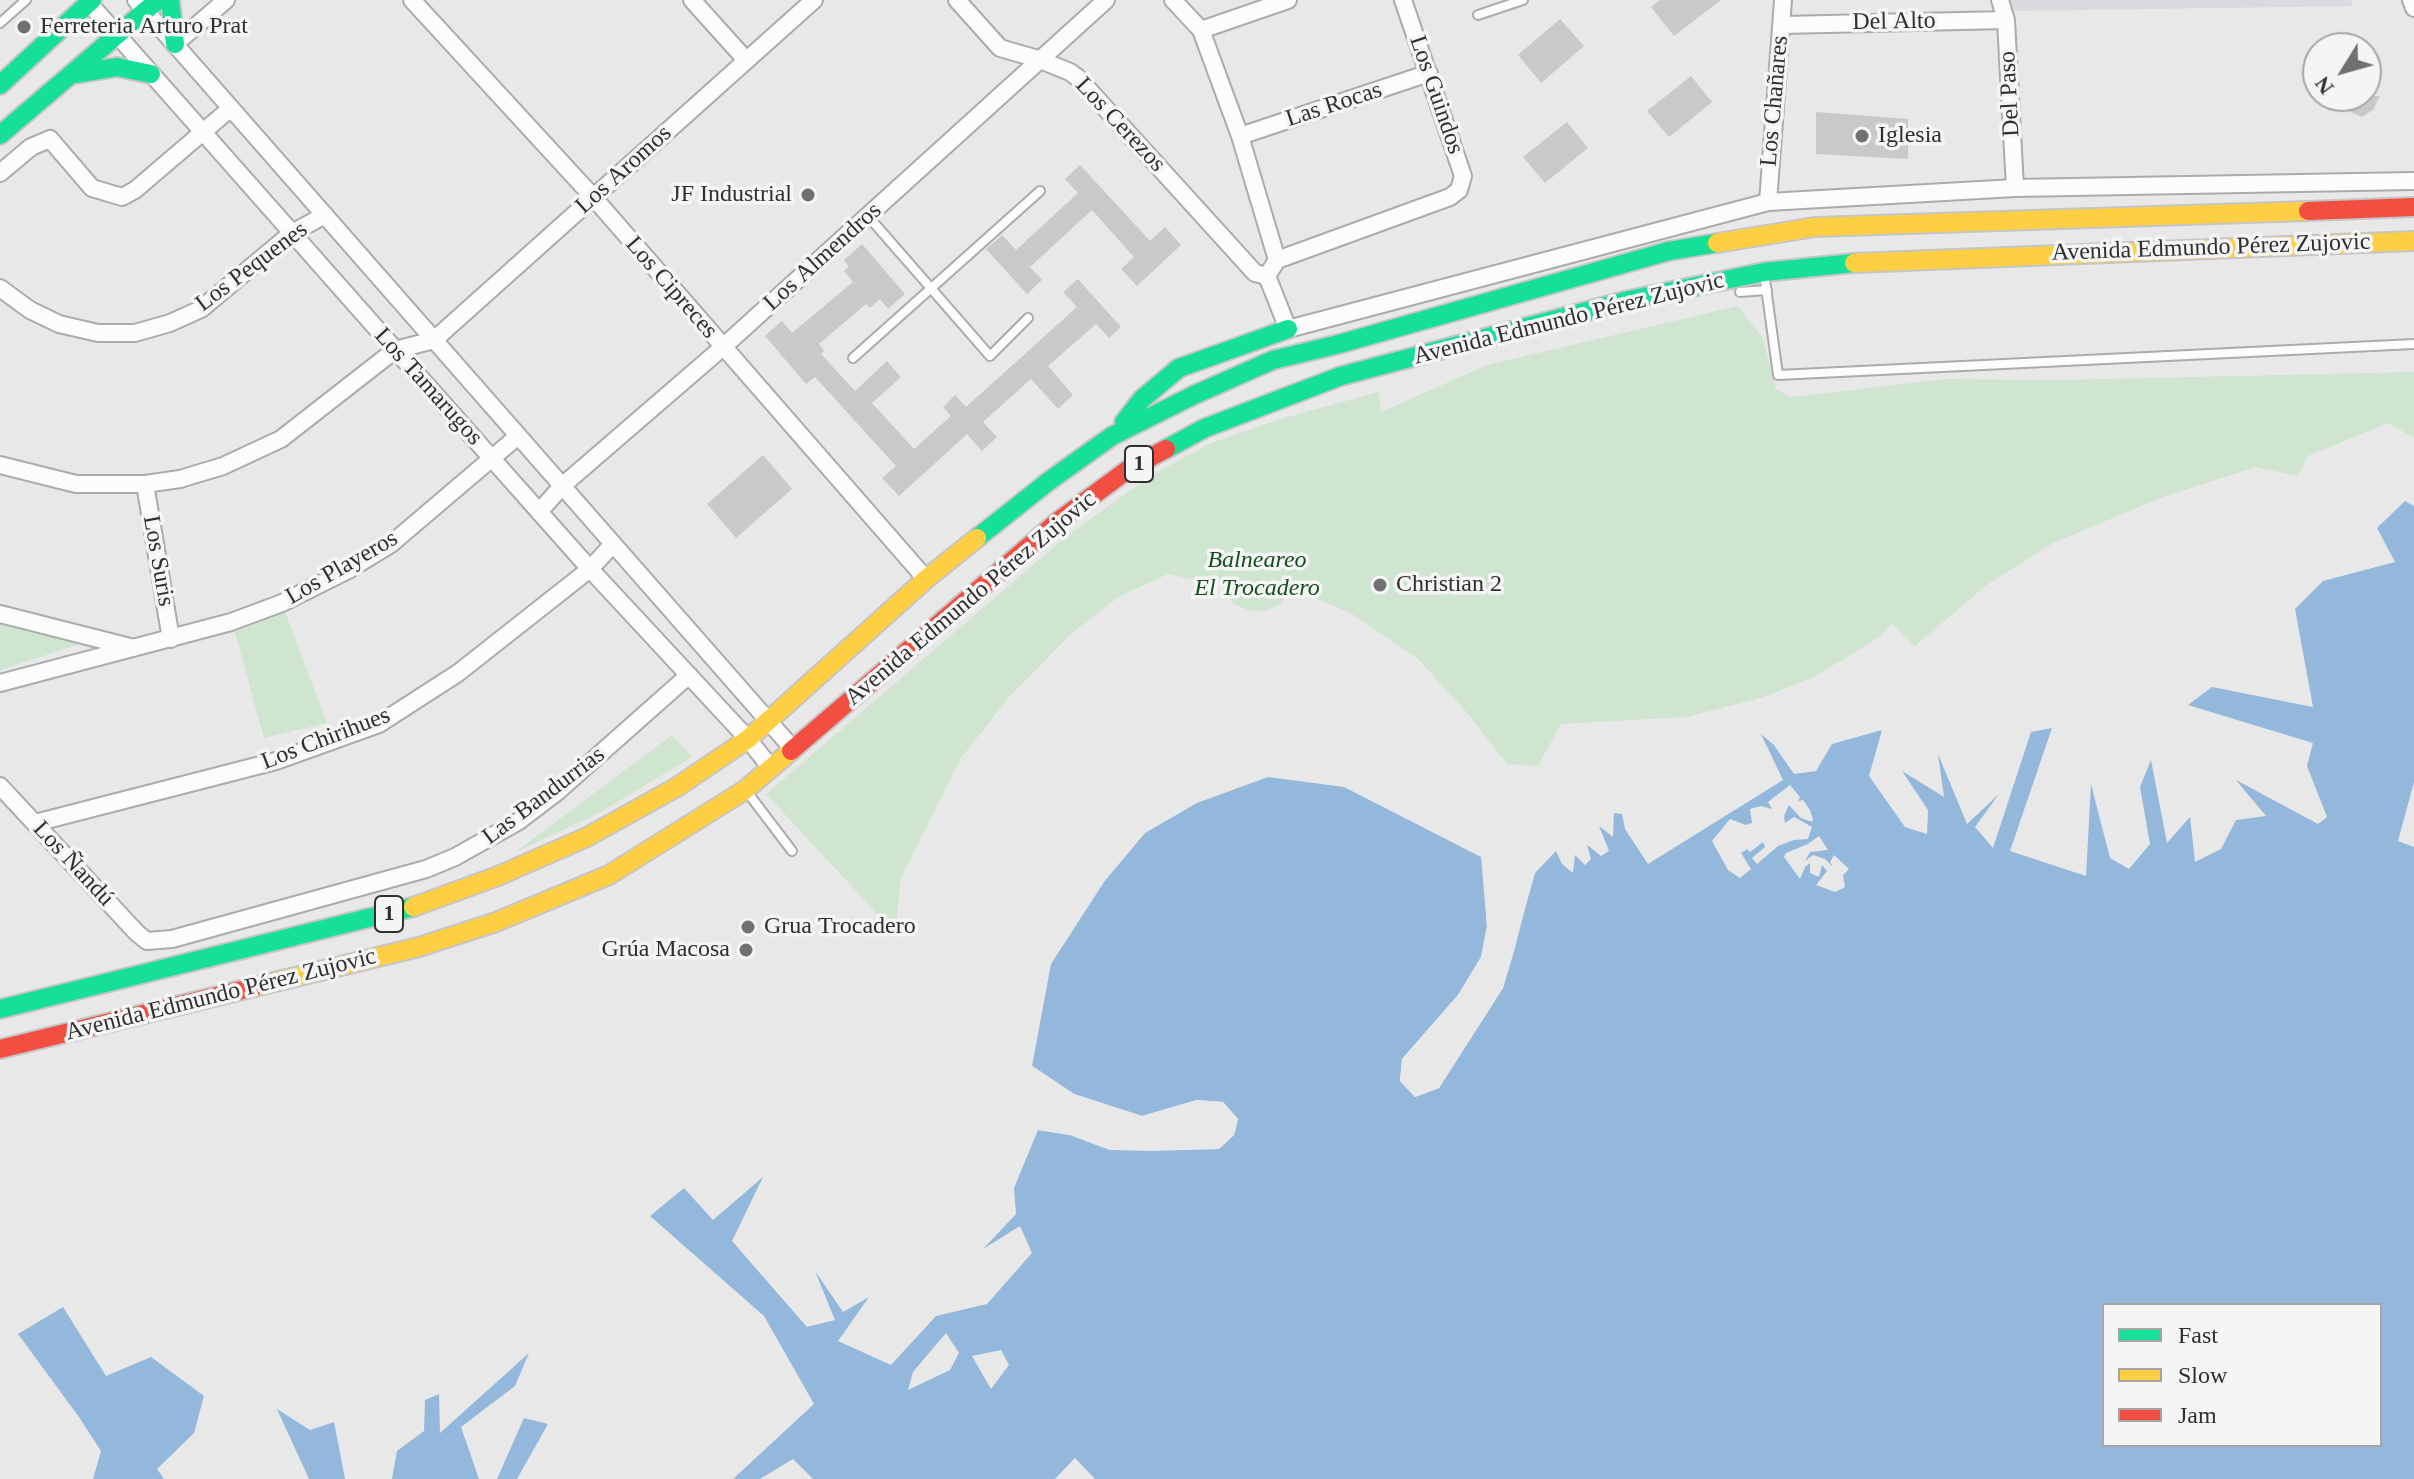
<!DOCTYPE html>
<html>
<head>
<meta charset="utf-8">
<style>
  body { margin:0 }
  #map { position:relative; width:2414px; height:1479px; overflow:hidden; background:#e8e8e9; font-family:"Times New Roman",serif }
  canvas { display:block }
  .legend { position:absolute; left:2102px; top:1303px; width:280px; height:144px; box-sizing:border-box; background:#f5f5f6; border:2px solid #a6a6a6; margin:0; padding:10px 14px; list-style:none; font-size:24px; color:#2f2f2f }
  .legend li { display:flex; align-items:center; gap:16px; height:40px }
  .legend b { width:40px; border:2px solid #a6a6a6 }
  .north { position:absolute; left:2302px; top:32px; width:80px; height:80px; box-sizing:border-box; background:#f5f5f6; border:2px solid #a6a6a6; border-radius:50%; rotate:233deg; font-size:22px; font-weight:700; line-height:32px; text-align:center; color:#2f2f2f }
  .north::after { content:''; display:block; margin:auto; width:28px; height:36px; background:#707070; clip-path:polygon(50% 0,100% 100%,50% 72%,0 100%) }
</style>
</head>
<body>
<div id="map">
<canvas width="2414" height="1479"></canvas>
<ul class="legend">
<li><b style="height:10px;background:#16e098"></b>Fast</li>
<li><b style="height:10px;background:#ffcf43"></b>Slow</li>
<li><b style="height:10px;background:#f24e42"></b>Jam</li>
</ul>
<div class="north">N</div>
</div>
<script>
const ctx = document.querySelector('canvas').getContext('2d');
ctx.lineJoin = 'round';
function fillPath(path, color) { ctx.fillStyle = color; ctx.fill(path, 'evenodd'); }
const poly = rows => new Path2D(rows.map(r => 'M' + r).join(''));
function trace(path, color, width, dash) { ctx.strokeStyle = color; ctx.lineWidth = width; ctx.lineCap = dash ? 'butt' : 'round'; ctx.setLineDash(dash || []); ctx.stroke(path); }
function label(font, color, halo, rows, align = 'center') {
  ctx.font = font + ' "Times New Roman",serif'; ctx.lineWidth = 7; ctx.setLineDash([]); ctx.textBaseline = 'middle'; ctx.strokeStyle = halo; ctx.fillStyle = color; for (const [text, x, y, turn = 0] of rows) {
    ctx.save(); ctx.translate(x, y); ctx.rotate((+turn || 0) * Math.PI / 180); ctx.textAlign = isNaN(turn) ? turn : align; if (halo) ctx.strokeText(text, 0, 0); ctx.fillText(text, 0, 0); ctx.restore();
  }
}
fillPath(poly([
  [2011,0,2351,0,2353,6,2015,11]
]), '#dad9df');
fillPath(poly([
  [1738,306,1763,339,1776,389,1791,397,1946,379,2059,380,2414,372,2414,438,2388,423,2308,456,2297,476,2256,467,2163,497,2053,543,1988,584,1915,646,1892,624,1878,638,1814,677,1761,698,1686,717,1561,724,1538,766,1507,764,1470,716,1418,659,1349,612,1291,589,1282,603,1266,611,1248,610,1232,603,1218,579,1201,581,1168,574,1120,596,1073,632,1009,697,961,758,901,878,895,933,766,794,1068,535,1152,475,1211,443,1277,420,1378,392,1381,412,1487,365],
  [285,612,327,723,264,738,235,632],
  [0,624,71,639,83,643,0,670],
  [672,735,692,757,601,812,514,853]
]), '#cfe5d0');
fillPath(poly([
  [2405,501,2414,506,2414,782,2398,841,2414,847,2414,1479,1095,1479,1075,1458,1055,1479,813,1479,793,1459,760,1479,733,1479,814,1404,764,1316,650,1216,684,1188,713,1220,763,1177,732,1241,807,1327,835,1320,815,1271,843,1312,869,1297,838,1341,891,1365,936,1316,987,1304,1032,1253,1020,1226,983,1249,1016,1214,1014,1188,1038,1130,1070,1135,1110,1150,1219,1149,1234,1135,1238,1119,1223,1102,1197,1100,1142,1116,1074,1094,1032,1066,1051,964,1104,882,1145,833,1197,803,1268,777,1344,787,1481,857,1487,926,1481,957,1458,995,1402,1059,1400,1081,1415,1097,1439,1088,1503,988,1535,873,1556,851,1562,864,1573,873,1575,855,1585,865,1591,859,1587,845,1601,856,1609,851,1599,826,1613,837,1614,813,1622,814,1625,829,1648,864,1783,780,1761,734,1774,745,1794,774,1816,771,1832,744,1882,730,1869,776,1905,827,1927,834,1928,810,1902,771,1944,797,1938,754,1967,824,1999,794,1975,827,1993,848,2031,732,2052,728,2010,851,2086,876,2091,784,2110,858,2129,869,2150,844,2140,787,2151,760,2167,843,2190,817,2195,862,2221,849,2236,820,2266,816,2236,780,2318,824,2327,817,2307,766,2313,743,2188,705,2212,687,2313,707,2295,609,2323,581,2395,562,2377,528],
  [1790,785,1800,797,1798,801,1803,800,1810,810,1813,819,1812,822,1801,818,1789,805,1784,816,1785,823,1794,817,1812,827,1808,839,1794,840,1778,846,1757,864,1752,858,1765,847,1763,842,1750,852,1747,849,1741,853,1751,869,1740,878,1728,870,1712,841,1730,819,1746,825,1752,823,1750,809,1761,806,1772,809,1768,802],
  [1819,836,1828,850,1810,852,1805,861,1813,855,1825,859,1833,867,1830,862,1834,855,1849,869,1843,875,1845,887,1835,892,1816,885,1827,871,1822,865,1819,877,1810,873,1810,863,1805,867,1800,879,1784,857,1786,853,1808,844],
  [2104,1305,2380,1305,2380,1445,2104,1445],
  [946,1333,959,1353,950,1370,908,1390,913,1372],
  [1001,1350,1009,1365,991,1389,972,1356],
  [63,1307,106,1376,151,1357,204,1396,194,1433,157,1469,164,1479,93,1479,101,1451,79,1417,18,1334],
  [529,1353,515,1386,461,1427,479,1479,392,1479,397,1451,424,1431,425,1400,439,1394,440,1433],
  [277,1409,310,1430,334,1422,345,1479,309,1479],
  [524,1418,548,1424,517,1479,497,1479]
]), '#93b8dc');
fillPath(poly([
  [1482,854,1485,857,1491,926,1485,958,1461,998,1406,1060,1404,1079,1416,1092,1436,1084,1499,987,1531,872,1535,867,1515,948,1503,988,1439,1088,1415,1097,1400,1081,1402,1059,1458,995,1481,957,1487,926],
  [1028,1063,1074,1094,1142,1116,1197,1100,1223,1102,1238,1119,1234,1135,1219,1149,1151,1151,1110,1150,1070,1135,1038,1130,1036,1127,1071,1131,1111,1146,1217,1145,1230,1133,1233,1120,1221,1105,1197,1104,1141,1119,1073,1097,1029,1070]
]), '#e8e8e9');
fillPath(poly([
  [1660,0,1721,0,1674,36,1651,7],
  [1560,19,1584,46,1541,83,1518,55],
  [1691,76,1712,102,1669,137,1647,111],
  [2344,96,2380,96,2373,110,2362,117,2350,112],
  [1816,112,1908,119,1908,159,1816,154],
  [1567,122,1588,148,1545,183,1523,157],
  [1080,165,1150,241,1165,227,1181,245,1137,286,1121,269,1134,257,1092,210,1030,267,1042,280,1027,294,986,249,1002,235,1016,250,1078,193,1065,179],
  [862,244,905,294,888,309,880,299,870,308,866,304,819,344,824,351,821,354,855,391,887,361,901,377,872,403,914,449,951,416,943,407,955,395,966,407,1077,307,1063,292,1078,279,1121,327,1109,338,1096,324,1048,366,1073,395,1058,409,1031,379,983,422,997,437,982,451,967,434,899,496,882,478,896,466,815,377,806,384,765,336,782,321,792,333,853,282,844,271,849,267,844,260],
  [763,455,792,489,736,538,707,504]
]), '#c9c9c9');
const lane = poly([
  [1478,15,1523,0],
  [0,23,26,0],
  [868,216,990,356,1028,318],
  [1765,280,1778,375,2414,344],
  [1740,292,1767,290],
  [853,358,1040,191],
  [751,797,792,851]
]);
const street = poly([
  [136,0,793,749],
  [412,0,594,198,926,579],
  [692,0,746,60],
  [957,0,1000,48,1038,59,1070,72,1078,78,1255,273,1267,276],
  [1173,0,1201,30,1240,136,1277,260,1267,276,1288,329,1768,202,2015,188,2414,181],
  [2000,0,2006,20,2015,188],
  [2411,0,2414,8],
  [89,3,384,337,590,569,748,739,771,768],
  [1782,25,2006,20],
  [1201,30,1288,0],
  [175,44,226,0],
  [1240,136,1429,73],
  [0,173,31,147,50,139,92,188,122,197,135,190,231,108],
  [1768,202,1783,0],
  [1277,260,1450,197,1459,190,1463,176,1403,0],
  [0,288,30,310,59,324,98,333,135,333,170,323,201,309,292,233,325,215],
  [0,465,76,484,145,484,180,479,223,466,281,439,395,350,434,340,814,0],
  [145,484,171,639],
  [539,512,562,486,723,347,1106,0],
  [0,614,134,648],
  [0,683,231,622,282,603,350,569,391,544,518,436],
  [0,786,137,933,147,941,172,939,426,869,455,857,519,821,557,792,689,675],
  [35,823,276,761,379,724,458,673,590,569,613,544]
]);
const fast = poly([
  [170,0,175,44],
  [75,74,117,67,151,74],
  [0,85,92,0],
  [0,135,158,0],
  [1124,422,1142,399,1179,368,1288,329],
  [1166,449,1205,428,1341,376,1629,300,1764,272,1854,263],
  [977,538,1049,481,1112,436,1194,395,1273,360,1339,344,1669,251,1717,243],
  [0,1009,413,907]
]);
const slow = poly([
  [1717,243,1815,227,2308,211],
  [1854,263,2414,241],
  [413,907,498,876,587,837,677,787,748,739,926,579,977,538],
  [254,987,419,947,496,922,609,875,745,790,791,751]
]);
const jam = poly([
  [2308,211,2414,207],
  [791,751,1057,522,1130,468,1166,449],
  [0,1049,254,987]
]);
trace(lane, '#ababac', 12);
trace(street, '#ababac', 20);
trace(fast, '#c5c5c5', 22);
trace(slow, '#c5c5c5', 22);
trace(jam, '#c5c5c5', 22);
trace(lane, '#fcfcfc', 8);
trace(street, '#fcfcfc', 16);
trace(fast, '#16e098', 18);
trace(slow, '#ffcf43', 18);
trace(jam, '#f24e42', 18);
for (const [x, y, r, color] of [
  [24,27,8,"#707070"],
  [1862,136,8,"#707070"],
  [808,195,8,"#707070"],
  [1380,585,8,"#707070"],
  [748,927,8,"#707070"],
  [746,950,8,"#707070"]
]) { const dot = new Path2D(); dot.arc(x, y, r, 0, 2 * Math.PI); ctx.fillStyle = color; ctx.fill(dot); trace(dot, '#f5f5f6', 3); }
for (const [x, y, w] of [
  [1139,464,28],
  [389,914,28]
]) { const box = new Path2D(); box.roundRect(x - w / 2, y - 18, w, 36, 6); ctx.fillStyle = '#f5f5f6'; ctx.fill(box); trace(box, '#2f2f2f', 2); }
label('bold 22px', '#2f2f2f', null, [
  ["1",1139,464],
  ["1",389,914]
]);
label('24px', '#2f2f2f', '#f5f5f6', [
  ["Del Alto",1894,22,-1],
  ["Del Paso",2010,94,-93],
  ["Los Guindos",1436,95,71],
  ["Los Chañares",1775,101,-85],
  ["Las Rocas",1334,105,-18],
  ["Los Cerezos",1120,125,47],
  ["Los Aromos",624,170,-42],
  ["Avenida Edmundo Pérez Zujovic",2211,248,-2],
  ["Los Almendros",823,257,-42],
  ["Los Pequenes",252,267,-37],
  ["Los Cipreces",671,288,49],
  ["Avenida Edmundo Pérez Zujovic",1569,319,-14],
  ["Los Tamarugos",428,387,48],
  ["Los Suris",158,561,80],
  ["Los Playeros",342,568,-30],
  ["Avenida Edmundo Pérez Zujovic",971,599,-40],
  ["Los Chirihues",326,739,-21],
  ["Las Bandurrias",544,796,-37],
  ["Los Ñandú",73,864,47],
  ["Avenida Edmundo Pérez Zujovic",221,995,-14]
]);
label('24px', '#2f2f2f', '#f5f5f6', [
  ["Ferreteria Arturo Prat",40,27],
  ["Iglesia",1878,136],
  ["JF Industrial",792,195,"right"],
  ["Christian 2",1396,585],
  ["Grua Trocadero",764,927],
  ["Grúa Macosa",730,950,"right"]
], 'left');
label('italic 24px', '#134e1d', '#f5f5f6', [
  ["Balneareo",1257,561],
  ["El Trocadero",1257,589]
]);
</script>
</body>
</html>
